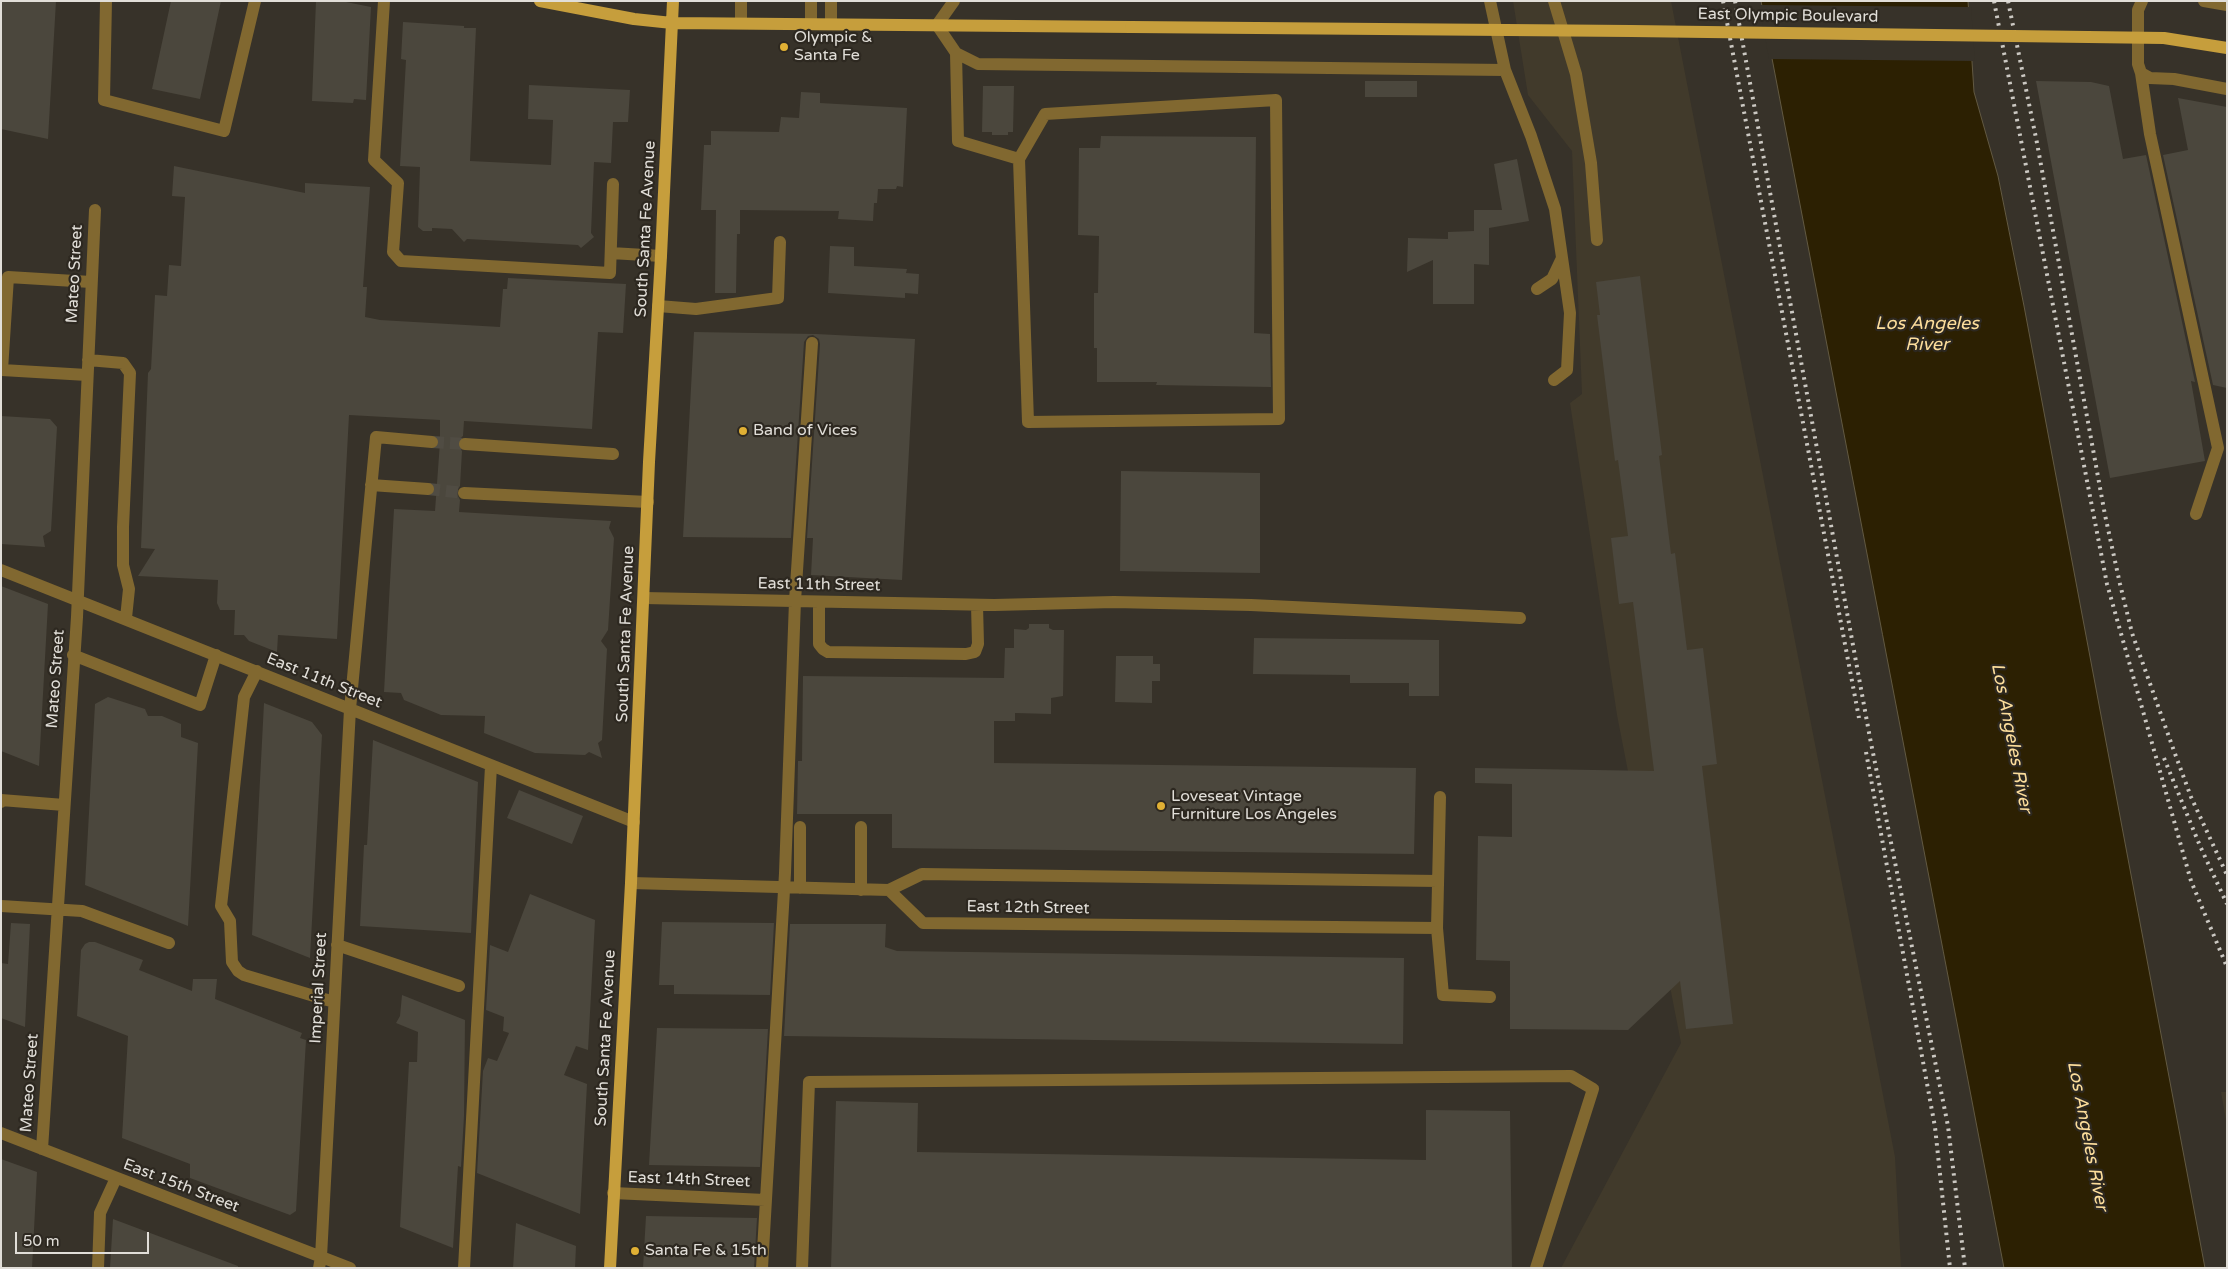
<!DOCTYPE html>
<html>
<head>
<meta charset="utf-8">
<style>
  body { margin:0 }
  #map { position:relative; width:2228px; height:1269px; overflow:hidden; background:#373229; font-family:"Varela Round",sans-serif }
  canvas { display:block }
  .frame { position:absolute; inset:0; border:2px solid #e1ded8; pointer-events:none }
  .scale { position:absolute; left:15px; top:1232px; width:134px; height:22px; box-sizing:border-box; border:2px solid #e1ded8; border-top:0; padding-left:6px; font-size:15px; line-height:18px; white-space:nowrap; color:#e1ded8; -webkit-text-stroke:4px #2d2820; paint-order:stroke }
</style>
</head>
<body>
<div id="map">
<canvas width="2228" height="1269"></canvas>
<div class="frame"></div>
<div class="scale">50 m</div>
</div>
<script>
const ctx = document.querySelector('canvas').getContext('2d');
ctx.lineJoin = 'round';
function fillPath(path, color) { ctx.fillStyle = color; ctx.fill(path, 'evenodd'); }
const poly = rows => new Path2D(rows.map(r => 'M' + r).join(''));
function trace(path, color, width, dash) { ctx.strokeStyle = color; ctx.lineWidth = width; ctx.lineCap = dash ? 'butt' : 'round'; ctx.setLineDash(dash || []); ctx.stroke(path); }
function label(font, color, halo, rows, align = 'center') {
  ctx.font = font + ' "Varela Round",sans-serif'; ctx.lineWidth = 4.5; ctx.setLineDash([]); ctx.textBaseline = 'middle'; ctx.strokeStyle = halo; ctx.fillStyle = color; for (const [text, x, y, turn = 0] of rows) {
    ctx.save(); ctx.translate(x, y); ctx.rotate((+turn || 0) * Math.PI / 180); ctx.textAlign = isNaN(turn) ? turn : align; if (halo) ctx.strokeText(text, 0, 0); ctx.fillText(text, 0, 0); ctx.restore();
  }
}
fillPath(poly([
  [1513,1,1671,1,1895,1157,1901,1268,1561,1268,1681,1043,1617,715,1570,403,1582,394,1572,151,1528,95],
  [2221,1092,2227,1092,2227,1126]
]), '#413a2b');
const water = poly([
  [1761,1,1968,1,1974,92,1998,176,2024,306,2205,1268,2004,1268,1761,1]
]);
fillPath(water, '#2c2002');
trace(water, '#625942', 1);
fillPath(poly([
  [1759,5,1971,7,1975,61,1769,59]
]), '#373229');
fillPath(poly([
  [1,1,56,1,48,139,1,129],
  [171,1,221,1,200,99,152,89],
  [316,1,341,1,371,7,366,100,354,99,353,103,312,101],
  [403,22,464,26,464,28,476,28,470,161,551,165,553,120,528,119,529,85,630,90,628,122,613,122,611,163,594,162,591,233,594,237,581,248,578,245,467,239,464,242,452,229,432,228,432,231,423,231,418,227,420,167,400,166,406,60,401,59],
  [1365,81,1417,81,1417,97,1365,97],
  [2036,81,2091,82,2109,86,2123,159,2146,155,2195,382,2191,381,2205,461,2110,478],
  [983,86,1014,86,1013,132,1008,132,1008,135,992,135,992,132,982,132],
  [801,92,820,93,820,103,907,108,903,187,897,186,896,189,878,189,877,203,874,203,873,221,838,219,839,211,740,210,740,234,737,234,736,293,715,293,716,210,701,210,704,145,711,145,711,131,779,132,781,117,799,118],
  [2178,98,2227,107,2227,388,2213,385,2163,155,2188,150],
  [1101,136,1256,137,1254,333,1270,334,1271,387,1156,385,1157,382,1097,382,1097,348,1094,348,1094,293,1098,293,1099,236,1078,235,1079,148,1100,148],
  [1517,159,1529,221,1489,228,1489,265,1474,264,1474,304,1433,304,1433,260,1407,272,1408,238,1448,239,1448,232,1474,231,1474,210,1502,210,1494,164],
  [174,166,305,193,305,183,370,187,363,287,367,287,365,317,380,320,500,327,503,289,507,289,508,278,626,284,623,333,598,332,592,429,464,421,463,436,459,439,457,444,462,451,460,486,456,492,460,500,459,512,611,521,609,528,614,538,608,630,601,641,607,649,602,740,598,743,602,758,589,752,585,755,535,753,484,733,485,716,441,715,404,700,401,693,384,692,394,509,435,511,440,442,440,420,349,415,337,639,278,635,277,652,249,641,244,635,234,635,235,610,220,610,217,603,218,580,138,576,155,549,141,548,148,373,151,369,155,295,167,296,169,265,181,266,185,197,172,196],
  [830,246,854,247,854,266,907,269,906,273,919,274,918,294,905,293,905,298,828,293],
  [1640,276,1662,455,1659,456,1671,554,1675,553,1687,650,1703,648,1717,764,1702,766,1733,1024,1686,1029,1680,981,1628,1030,1510,1029,1510,961,1476,960,1478,836,1512,837,1512,784,1475,783,1475,768,1654,771,1633,602,1619,604,1611,538,1628,536,1618,460,1615,461,1597,315,1600,315,1596,282],
  [694,332,816,334,915,339,902,580,811,575,813,538,807,538,820,344,819,339,813,335,808,336,804,342,791,538,683,537],
  [1,416,50,419,57,427,51,531,43,536,45,547,1,544],
  [1121,471,1260,473,1260,573,1120,571],
  [1,586,48,604,39,766,1,751],
  [1029,624,1049,624,1049,628,1053,630,1064,630,1063,696,1051,698,1051,714,1015,713,1015,721,994,721,994,763,1416,768,1414,854,892,848,892,814,797,814,798,761,802,761,803,676,1004,678,1005,648,1014,648,1014,629,1026,630,1029,628],
  [1254,638,1439,640,1439,696,1409,696,1409,683,1350,683,1350,675,1253,674],
  [1116,656,1153,656,1153,664,1160,664,1160,681,1152,681,1152,703,1115,702],
  [108,697,145,709,148,716,162,716,181,724,181,737,198,743,188,926,85,885,95,704],
  [264,703,312,722,322,735,310,958,252,935],
  [373,740,478,782,471,933,360,926,364,845,367,845],
  [519,790,583,816,572,844,507,818],
  [530,894,595,920,588,1050,576,1046,564,1075,587,1084,580,1214,477,1173,483,1071,488,1058,497,1061,509,1033,503,1031,504,1017,486,1010,490,945,508,952],
  [662,922,774,923,770,995,674,994,674,985,659,985],
  [11,923,30,924,25,1027,1,1018,1,963,8,964],
  [790,924,886,924,885,947,897,951,1404,958,1403,1044,784,1036],
  [89,942,95,942,143,960,139,970,192,991,193,979,217,979,215,999,302,1033,300,1038,306,1040,296,1211,290,1215,190,1178,190,1164,122,1138,128,1036,77,1016,81,950,85,944],
  [402,995,465,1020,464,1116,461,1167,458,1166,453,1248,400,1227,409,1062,417,1062,418,1032,396,1023,400,1016],
  [657,1028,768,1029,760,1167,649,1165],
  [836,1101,918,1103,917,1152,1426,1160,1426,1110,1510,1111,1512,1268,831,1268],
  [1,1159,37,1172,32,1268,1,1268],
  [646,1216,757,1218,754,1268,643,1268],
  [113,1219,238,1266,238,1268,110,1268],
  [516,1223,576,1246,575,1268,513,1268]
]), '#4b473d');
trace(poly([
  [432,442,465,444],
  [428,489,464,493]
]), '#504c43', 12, [12, 6]);
trace(poly([
  [106,1,104,100,224,131,255,1],
  [384,1,374,160,398,183,393,252,401,261,610,273,613,184],
  [741,1,741,23],
  [831,1,831,24],
  [954,1,937,25,956,53,978,64,1505,70],
  [1490,1,1505,70,1531,136,1555,209,1570,313,1567,370,1554,380],
  [1554,1,1576,74,1591,163,1597,240],
  [2142,1,2138,10,2138,64,2141,73,2150,78,2174,79,2227,89],
  [2204,1,2227,5],
  [811,24,811,1],
  [956,53,958,141,1019,159,1028,422,1279,419,1276,100,1045,114,1019,159],
  [2141,73,2150,134,2218,448,2196,514],
  [611,253,661,256],
  [1537,289,1552,279,1562,258],
  [658,306,696,309,778,298,780,242],
  [88,360,123,363,130,373,123,527,123,565,129,589,126,618],
  [87,375,2,370,8,277,91,282],
  [465,444,613,454],
  [371,485,428,489],
  [464,493,648,502],
  [1,570,634,822],
  [644,598,994,605,1114,602,1251,605,1520,618],
  [819,602,819,644,823,649,828,652,966,654,975,652,978,644,977,605],
  [73,655,200,705,216,655],
  [257,671,244,697,221,906,230,921,232,962,238,971,244,975,334,1002],
  [1440,797,1437,928,1443,995,1490,997],
  [1,802,1,800,64,805],
  [861,827,861,890],
  [631,883,889,890,923,923,1437,928],
  [800,888,800,827],
  [889,890,922,874,1438,881],
  [1,906,82,911,169,943],
  [337,945,459,986],
  [1,1133,350,1268],
  [42,1149,77,617,95,210],
  [613,1193,765,1200],
  [98,1268,100,1213,116,1178],
  [319,1268,321,1257,350,709,376,437,432,442],
  [464,1268,491,766],
  [762,1268,785,873,795,601,812,343],
  [802,1268,809,1082,1571,1076,1593,1089,1536,1268]
]), '#816830', 12);
trace(poly([
  [540,1,634,19,672,23,1131,27],
  [610,1268,631,883,649,462,661,256,673,1]
]), '#c69e3c', 12);
trace(poly([
  [1723,1,1859,718],
  [1735,1,1870,738,1948,1126,1965,1268],
  [1994,1,2107,584,2191,881,2227,967],
  [2008,1,2037,143,2105,515,2120,584,2132,633,2174,751,2191,797,2227,875],
  [1866,752,1935,1127,1950,1268],
  [2164,758,2200,846,2227,904]
]), '#cbc8c2', 4, [2.5, 5]);
trace(poly([
  [1131,27,1631,31,2164,38,2227,48]
]), '#c69e3c', 12);
for (const [x, y, r, color] of [
  [784,47,5,"#e0b034"],
  [743,431,5,"#e0b034"],
  [1161,806,5,"#e0b034"],
  [635,1251,5,"#e0b034"]
]) { const dot = new Path2D(); dot.arc(x, y, r, 0, 2 * Math.PI); ctx.fillStyle = color; ctx.fill(dot); trace(dot, '#2d2820', 2); }
label('16px', '#e1ded8', '#2d2820', [
  ["East Olympic Boulevard",1788,16,1],
  ["South Santa Fe Avenue",646,229,-87],
  ["Mateo Street",75,274,-87],
  ["East 11th Street",819,585,1],
  ["South Santa Fe Avenue",626,634,-88],
  ["Mateo Street",56,679,-86],
  ["East 11th Street",324,681,22],
  ["East 12th Street",1028,908,1],
  ["Imperial Street",319,988,-87],
  ["South Santa Fe Avenue",606,1038,-87],
  ["Mateo Street",30,1083,-86],
  ["East 14th Street",689,1180,2],
  ["East 15th Street",181,1186,21]
]);
label('16px', '#e1ded8', '#2d2820', [
  ["Olympic &",794,38],
  ["Santa Fe",794,56],
  ["Band of Vices",753,431],
  ["Loveseat Vintage",1171,797],
  ["Furniture Los Angeles",1171,815],
  ["Santa Fe & 15th",645,1251]
], 'left');
label('italic 18px', '#fcdd9b', '#2d2820', [
  ["Los Angeles",1927,324],
  ["River",1927,345],
  ["Los Angeles River",2011,738,79],
  ["Los Angeles River",2087,1136,79]
]);
</script>
</body>
</html>
